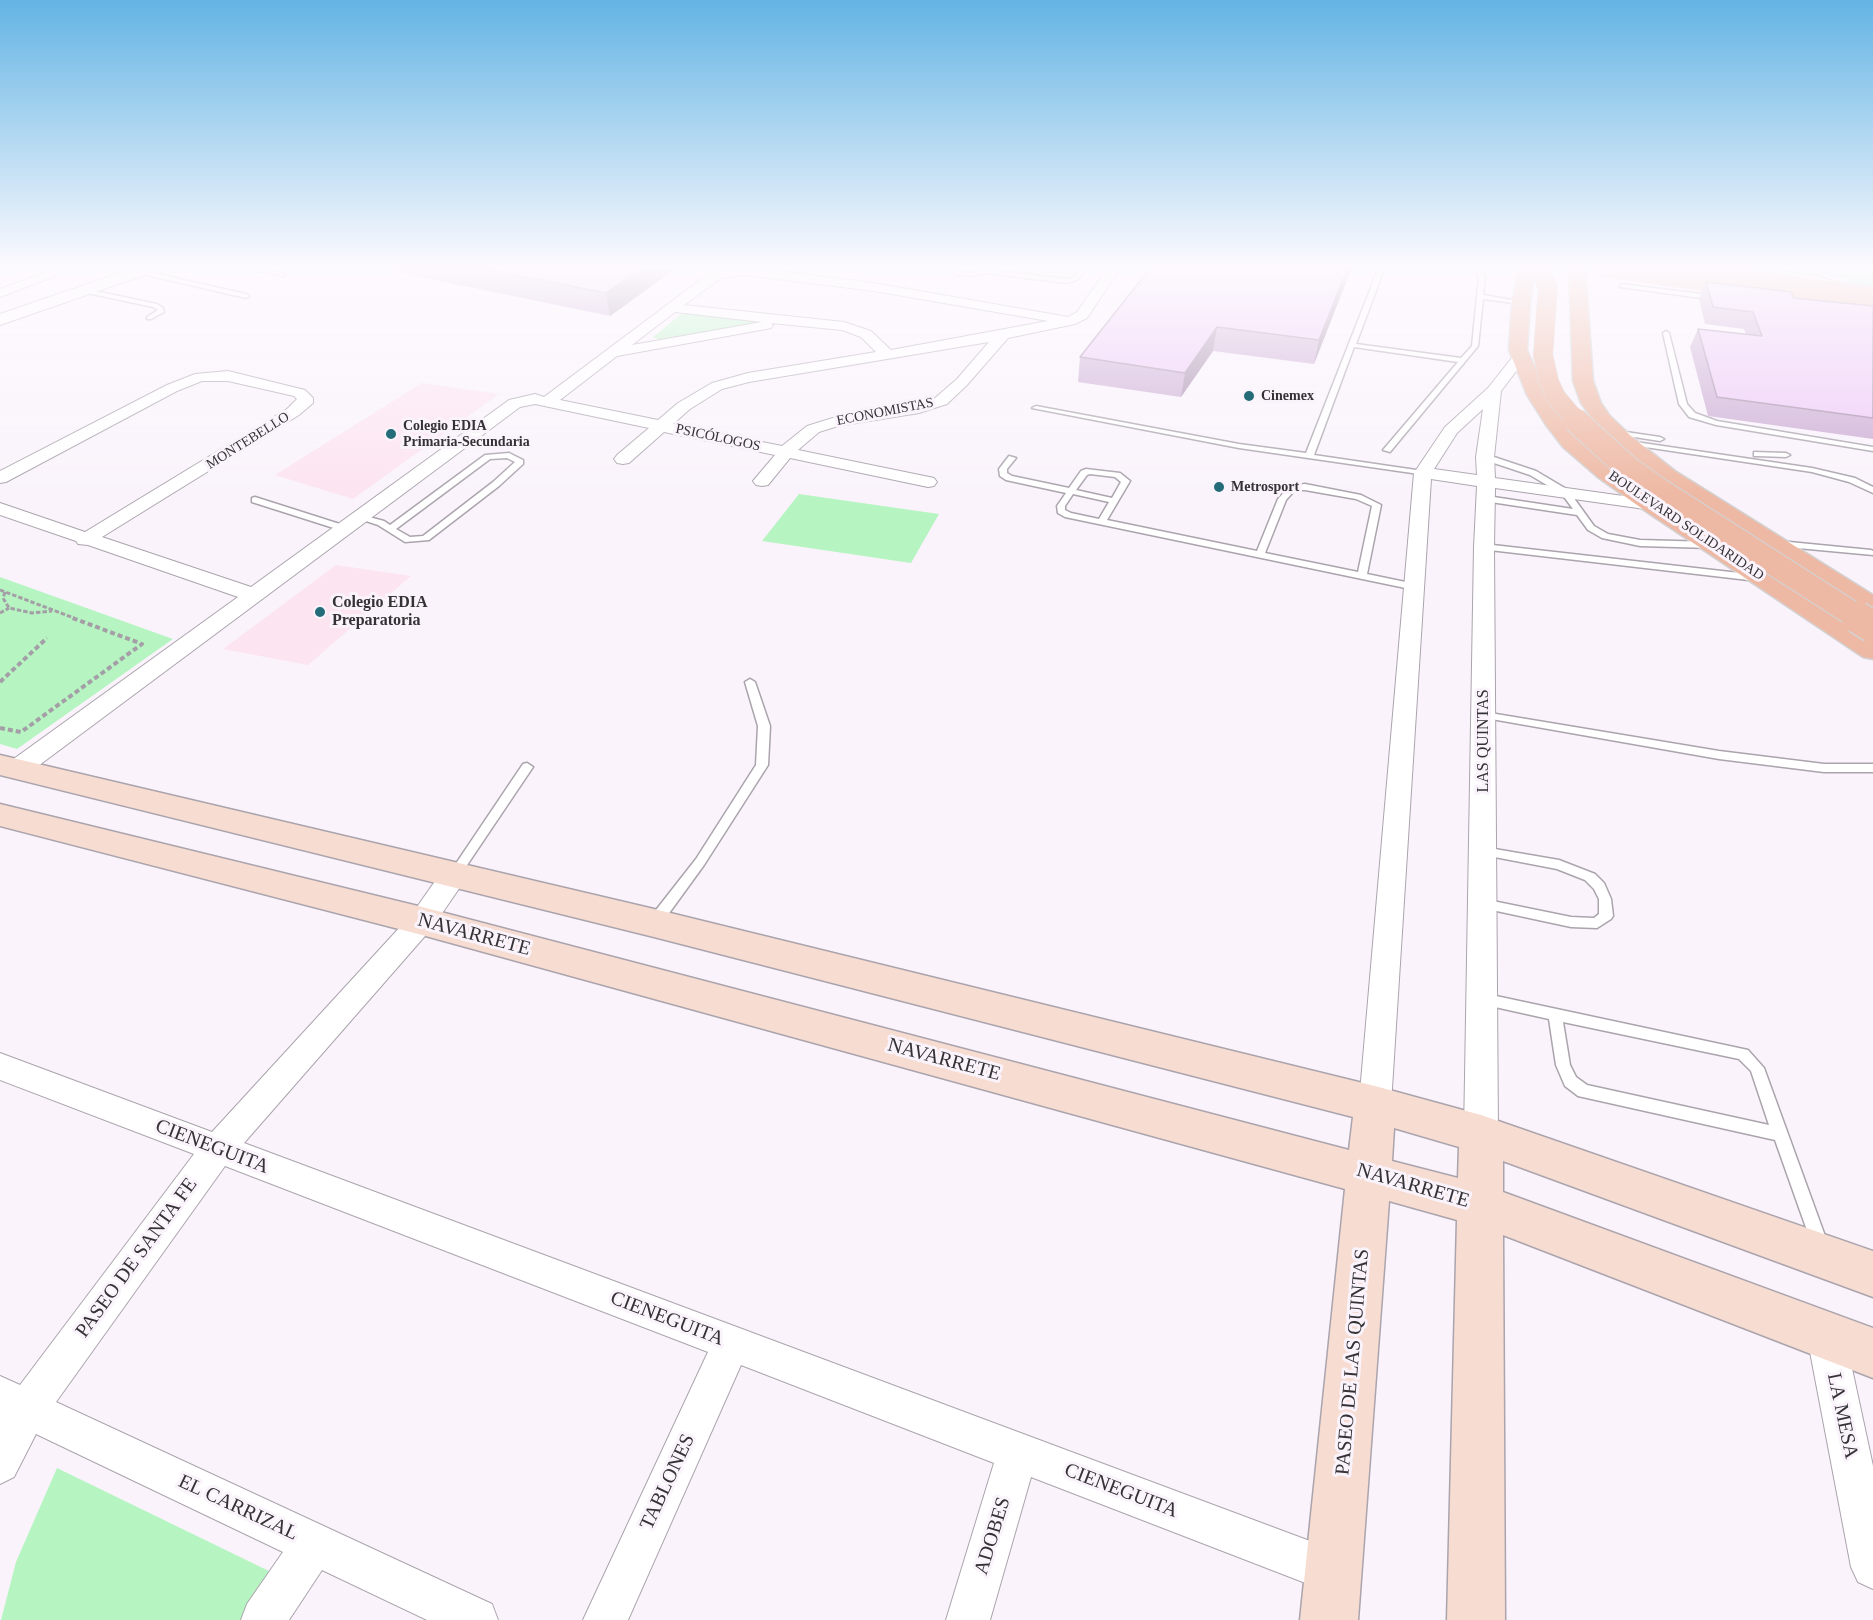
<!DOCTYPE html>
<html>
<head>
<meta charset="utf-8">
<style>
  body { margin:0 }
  canvas { display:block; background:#faf3fc }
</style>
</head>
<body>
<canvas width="1873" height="1620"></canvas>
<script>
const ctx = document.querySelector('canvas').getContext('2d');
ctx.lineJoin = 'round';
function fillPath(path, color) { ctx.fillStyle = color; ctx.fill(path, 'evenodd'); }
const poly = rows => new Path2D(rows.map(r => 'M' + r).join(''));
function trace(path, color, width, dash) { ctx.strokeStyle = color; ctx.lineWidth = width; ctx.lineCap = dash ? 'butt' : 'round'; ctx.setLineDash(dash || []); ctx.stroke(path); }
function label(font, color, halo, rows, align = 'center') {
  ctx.font = font + ' "Times New Roman",serif'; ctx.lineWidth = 6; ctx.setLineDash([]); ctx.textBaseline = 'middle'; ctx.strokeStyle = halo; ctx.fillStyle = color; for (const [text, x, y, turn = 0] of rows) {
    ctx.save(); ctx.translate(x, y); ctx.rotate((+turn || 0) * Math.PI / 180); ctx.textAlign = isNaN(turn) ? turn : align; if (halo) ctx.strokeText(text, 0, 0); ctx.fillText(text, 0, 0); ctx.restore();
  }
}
fillPath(poly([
  [422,383,499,394,353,499,275,475],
  [336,565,411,576,308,665,223,649]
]), '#fce4f0');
fillPath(poly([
  [1760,267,1873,267,1873,288,1848,285,1847,279],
  [686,313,754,321,755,323,661,340,653,337,680,315],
  [799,494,939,514,911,563,762,541],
  [0,577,173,639,17,749,0,744],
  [57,1468,273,1573,241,1620,1,1620,16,1562]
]), '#b6f5c1');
const service = poly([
  [241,267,256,267,286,274,283,276,241,267],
  [952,267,958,267,957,270,959,271,972,272,980,271,984,267,991,267,988,270,1067,279,1073,278,1082,267,1088,267,1077,280,1067,283,985,273,972,276,958,275,952,272,952,267],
  [1379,267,1385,267,1356,344,1461,358,1472,346,1479,276,1470,267,1477,267,1485,276,1483,295,1524,302,1521,304,1483,299,1478,346,1390,452,1383,450,1458,362,1354,347,1314,455,1423,471,1426,471,1426,475,1239,448,1032,408,1036,406,1239,444,1306,453,1379,267],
  [1733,267,1751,267,1816,276,1849,287,1846,289,1815,280,1733,267],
  [140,270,246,294,249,296,246,298,138,273,140,270],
  [1622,284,1716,296,1719,298,1716,300,1620,287,1622,284],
  [85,289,157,304,163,308,164,312,151,319,147,319,147,317,158,310,153,307,83,292,85,289],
  [1666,331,1669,333,1687,404,1695,413,1717,421,1873,447,1873,451,1716,425,1689,417,1679,404,1663,333,1666,331],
  [1612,430,1660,437,1664,439,1660,441,1615,434,1612,434,1612,430],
  [1622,440,1812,468,1855,478,1873,487,1873,493,1849,482,1812,472,1625,444,1622,444,1622,440],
  [1754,452,1786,453,1790,455,1786,457,1757,456,1754,456,1754,452],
  [509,453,523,460,523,464,499,486,429,540,405,542,378,525,354,517,358,514,384,521,390,525,485,455,509,453],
  [507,458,515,462,493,482,423,536,410,537,396,529,490,459,507,458],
  [1482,455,1488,455,1536,471,1568,490,1594,526,1608,534,1640,540,1711,542,1716,545,1711,548,1640,546,1602,538,1588,530,1577,515,1484,501,1483,499,1487,496,1573,509,1562,494,1530,475,1482,459,1482,455],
  [1009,456,1016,458,1007,469,1007,473,1012,476,1069,488,1081,471,1086,469,1120,473,1130,481,1107,520,1257,551,1278,499,1290,486,1305,484,1361,495,1381,505,1367,574,1415,584,1420,587,1415,590,1065,517,1058,513,1057,506,1066,493,1006,480,1000,476,999,469,1009,456],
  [1090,474,1115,477,1121,482,1112,498,1076,490,1087,475,1090,474],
  [1295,490,1305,490,1356,499,1372,506,1358,572,1265,553,1286,500,1295,490],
  [1073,494,1109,502,1099,519,1071,513,1065,510,1065,506,1073,494],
  [255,497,346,526,347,528,346,530,340,530,252,502,252,498,255,497],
  [1779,541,1871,550,1873,551,1873,555,1776,546,1774,544,1779,541],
  [1484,544,1757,575,1762,578,1757,581,1481,549,1479,547,1484,544],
  [750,679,755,682,770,726,768,765,704,865,659,927,649,927,647,923,649,919,696,859,756,765,758,726,745,682,750,679],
  [1484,712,1719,751,1824,764,1873,764,1873,772,1824,772,1719,759,1480,717,1479,715,1484,712],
  [527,763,533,767,459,877,451,877,449,874,451,871,523,764,527,763],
  [1483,847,1559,860,1595,874,1604,883,1611,899,1613,916,1611,919,1597,928,1571,927,1478,907,1476,904,1478,901,1483,899,1571,917,1594,918,1599,914,1599,899,1594,889,1585,880,1557,869,1479,854,1477,851,1479,848,1483,847],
  [1482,993,1748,1050,1764,1068,1829,1247,1827,1253,1821,1255,1815,1253,1775,1140,1578,1096,1565,1086,1556,1065,1549,1019,1477,1003,1475,999,1477,995,1482,993],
  [1563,1022,1739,1059,1751,1071,1769,1125,1587,1085,1576,1077,1570,1065,1563,1022]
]);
const minor = poly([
  [60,267,79,267,0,297,0,289,60,267],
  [746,267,874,283,1068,317,1077,312,1108,267,1121,267,1087,318,1075,324,1008,338,967,385,947,404,919,413,838,426,819,432,798,450,934,478,937,482,934,486,928,487,790,458,768,485,762,486,756,485,753,481,775,455,664,432,629,463,623,464,617,463,614,459,617,455,649,428,535,404,520,407,26,775,17,777,8,775,5,769,8,763,238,597,88,545,78,544,76,541,0,515,0,503,85,532,287,409,297,399,294,396,228,381,202,381,177,391,6,482,0,483,0,471,167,385,195,374,228,371,305,390,313,398,313,403,299,415,102,537,251,587,509,400,535,394,544,397,711,272,724,268,746,267],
  [745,275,874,291,1048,321,891,350,871,331,844,322,684,305,721,278,745,275],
  [675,312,762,322,632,345,675,312],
  [771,323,842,330,861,337,876,352,748,373,712,383,678,403,658,420,560,400,617,356,766,329,771,328,773,325,771,323],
  [989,342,957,379,935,398,916,404,836,417,807,426,782,446,673,424,690,409,722,389,749,382,989,342],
  [1520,353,1527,357,1501,391,1494,457,1495,478,1652,500,1658,501,1661,505,1658,509,1652,510,1495,488,1494,547,1498,1134,1493,1144,1481,1149,1469,1144,1464,1134,1474,547,1477,486,1431,479,1391,1104,1386,1114,1375,1118,1364,1114,1359,1104,1414,473,1445,427,1488,388,1515,354,1520,353],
  [1483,409,1476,457,1477,475,1434,469,1457,433,1483,409],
  [455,864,465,867,469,874,432,928,244,1143,1334,1550,1349,1557,1356,1572,1349,1587,1334,1594,1031,1477,990,1620,946,1620,994,1463,741,1365,628,1620,583,1620,708,1352,225,1166,56,1402,492,1604,498,1620,427,1620,322,1570,289,1620,241,1620,247,1604,283,1552,36,1434,14,1477,0,1484,0,1376,20,1385,194,1154,0,1080,0,1053,212,1132,412,914,445,867,455,864],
  [1826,1317,1839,1323,1845,1336,1873,1466,1873,1589,1858,1582,1851,1567,1807,1336,1813,1323,1826,1317]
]);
const tertiary = poly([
  [137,267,161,267,159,270,0,325,0,314,137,267]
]);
const secondary = poly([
  [0,755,654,909,1375,1086,1481,1115,1873,1251,1873,1297,1503,1161,1503,1192,1873,1328,1873,1378,1503,1235,1505,1620,1447,1620,1457,1220,1389,1201,1358,1620,1300,1620,1345,1189,422,935,0,826,0,804,422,907,1349,1150,1353,1117,654,937,0,775,0,755],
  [1394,1128,1459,1147,1458,1178,1392,1161,1394,1128]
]);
const primary = poly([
  [1520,267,1536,267,1530,302,1527,350,1547,395,1561,418,1579,437,1615,468,1660,500,1873,639,1873,659,1863,657,1644,510,1599,478,1563,447,1546,425,1527,395,1509,350,1512,302,1520,267],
  [1569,267,1585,267,1593,381,1601,403,1610,416,1632,437,1675,471,1873,595,1873,615,1864,613,1659,481,1616,447,1596,424,1581,403,1573,381,1569,267],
  [1679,267,1726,267,1873,287,1873,297,1687,272,1679,267]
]);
trace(service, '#aba4ad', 3);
trace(minor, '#aba4ad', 2);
trace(tertiary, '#aba4ad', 2);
trace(secondary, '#aba4ad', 3);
trace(primary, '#d3d2d3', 3);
trace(poly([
  [1867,267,1873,268]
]), '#a49fa6', 2, [3, 1.5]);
trace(poly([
  [0,590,74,618],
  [5,592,3,598,9,608,32,613,52,611],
  [0,613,9,608]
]), '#a49fa6', 3, [4.5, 2]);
trace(poly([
  [0,682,47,638],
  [0,728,21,732,142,644,70,617]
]), '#a49fa6', 4, [5, 3]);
fillPath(service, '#fff');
fillPath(minor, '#fff');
fillPath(tertiary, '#fff');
fillPath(secondary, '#f6dcd1');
fillPath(primary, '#eeb9a4');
const primaryBridgeFar2 = poly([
  [1532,267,1543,276,1548,287,1543,355,1549,382,1556,397,1576,421],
  [1602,267,1873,305]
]);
const primaryBridgeFar1 = poly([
  [1575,420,1628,468,1659,490,1859,618]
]);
const primaryBridge = poly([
  [1857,617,1873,627]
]);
trace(primaryBridgeFar2, '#d3d2d3', 20, []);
trace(primaryBridgeFar1, '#d3d2d3', 26, []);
trace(primaryBridge, '#d3d2d3', 34, []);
trace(primaryBridgeFar2, '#eeb9a4', 19);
trace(primaryBridgeFar1, '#eeb9a4', 24);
trace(primaryBridge, '#eeb9a4', 31);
fillPath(poly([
  [372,267,678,267,610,316],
  [1151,267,1352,267,1314,364,1213,351,1181,397,1078,382,1080,357],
  [1706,282,1794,298,1873,306,1873,439,1708,416,1690,347,1698,329,1746,334,1744,329,1705,324,1699,299]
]), '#ccadd4');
fillPath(poly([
  [643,267,678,267,610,316,606,293],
  [1348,267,1352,267,1314,364,1319,340],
  [1217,327,1213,351,1181,397,1185,373]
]), '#a68dac');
const building = poly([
  [475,267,643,267,606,293,475,267],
  [1151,267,1348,267,1319,340,1217,327,1185,373,1080,357,1151,267],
  [1706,282,1791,292,1794,298,1873,306,1873,418,1717,397,1698,329,1762,336,1753,312,1713,307,1706,282]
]);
fillPath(building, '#edc9f6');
trace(building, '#a68dac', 1.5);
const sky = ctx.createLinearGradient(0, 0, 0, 494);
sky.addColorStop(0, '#63b4e4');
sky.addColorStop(0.54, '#fdfafe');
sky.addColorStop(1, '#fdfafe00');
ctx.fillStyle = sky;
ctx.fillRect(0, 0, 1873, 494);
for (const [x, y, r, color] of [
  [1249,396,6,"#246c78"],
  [391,434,6,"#246c78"],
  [1219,487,6,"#246c78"],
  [320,612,6,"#246c78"]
]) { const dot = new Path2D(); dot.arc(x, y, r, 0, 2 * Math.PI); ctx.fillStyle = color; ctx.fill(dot); trace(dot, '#faf3fc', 2); }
label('bold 14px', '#353236', '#faf3fc', [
  ["Cinemex",1261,396],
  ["Colegio EDIA",403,426],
  ["Primaria-Secundaria",403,442],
  ["Metrosport",1231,487]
], 'left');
label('14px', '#353236', '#faf3fc', [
  ["ECONOMISTAS",885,412,-11],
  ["PSICÓLOGOS",718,438,12],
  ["MONTEBELLO",248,441,-32],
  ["BOULEVARD SOLIDARIDAD",1686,526,34]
]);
label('bold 16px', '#353236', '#faf3fc', [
  ["Colegio EDIA",332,603],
  ["Preparatoria",332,621]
], 'left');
label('16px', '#353236', '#faf3fc', [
  ["LAS QUINTAS",1484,741,-90]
]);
label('20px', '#353236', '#faf3fc', [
  ["NAVARRETE",474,935,15],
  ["NAVARRETE",944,1060,15],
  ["CIENEGUITA",212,1147,21],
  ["NAVARRETE",1413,1186,16],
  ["PASEO DE SANTA FE",137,1258,-54],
  ["CIENEGUITA",667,1319,21],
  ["PASEO DE LAS QUINTAS",1353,1362,-85],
  ["LA MESA",1842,1416,78],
  ["TABLONES",668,1482,-65],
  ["CIENEGUITA",1121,1491,21],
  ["EL CARRIZAL",238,1508,25],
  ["ADOBES",993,1536,-73]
]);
</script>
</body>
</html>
